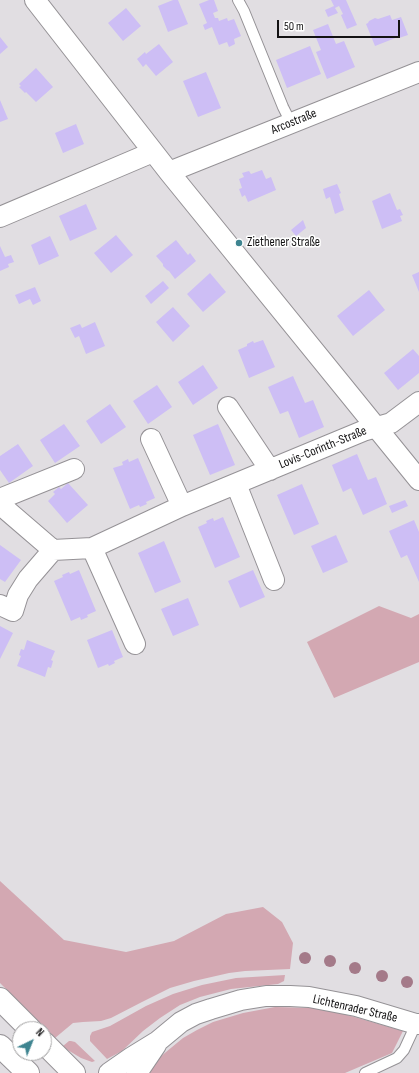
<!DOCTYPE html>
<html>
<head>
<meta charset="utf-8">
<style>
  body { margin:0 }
  #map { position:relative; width:419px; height:1073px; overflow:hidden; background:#e1dee2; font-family:"Sofia Sans Condensed",sans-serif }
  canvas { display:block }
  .north { position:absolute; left:12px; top:1021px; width:40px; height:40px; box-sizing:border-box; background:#fff; border:1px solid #a1a0a1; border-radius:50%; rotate:43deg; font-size:11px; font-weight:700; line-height:16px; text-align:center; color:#131213 }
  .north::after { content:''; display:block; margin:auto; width:14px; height:18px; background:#3e8490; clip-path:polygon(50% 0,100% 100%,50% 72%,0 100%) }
  .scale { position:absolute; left:277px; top:20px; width:123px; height:18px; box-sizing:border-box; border:2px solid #131213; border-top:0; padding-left:5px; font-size:12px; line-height:14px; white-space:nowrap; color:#131213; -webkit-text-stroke:3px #fff; paint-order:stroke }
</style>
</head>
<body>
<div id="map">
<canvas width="419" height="1073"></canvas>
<div class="north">N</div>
<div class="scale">50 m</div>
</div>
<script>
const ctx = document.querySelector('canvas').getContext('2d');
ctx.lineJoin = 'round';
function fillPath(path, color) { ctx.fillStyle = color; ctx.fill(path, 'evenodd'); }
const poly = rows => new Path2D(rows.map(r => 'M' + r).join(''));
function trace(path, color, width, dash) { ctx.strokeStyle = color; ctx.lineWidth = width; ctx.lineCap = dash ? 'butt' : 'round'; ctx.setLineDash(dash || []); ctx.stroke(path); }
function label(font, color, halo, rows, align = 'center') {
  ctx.font = font + ' "Sofia Sans Condensed",sans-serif'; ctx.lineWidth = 3; ctx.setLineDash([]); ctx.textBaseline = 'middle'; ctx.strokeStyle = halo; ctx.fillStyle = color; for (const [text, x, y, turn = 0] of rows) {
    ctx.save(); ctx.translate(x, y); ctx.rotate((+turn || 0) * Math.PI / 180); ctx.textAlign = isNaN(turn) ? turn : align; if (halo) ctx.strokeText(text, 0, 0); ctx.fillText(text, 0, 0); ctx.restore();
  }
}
fillPath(poly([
  [379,606,411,618,419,614,419,662,334,698,307,642],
  [0,881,64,940,126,952,174,941,226,914,263,907,282,922,293,943,290,969,245,971,229,973,194,981,170,988,142,1002,111,1018,101,1021,83,1022,73,1023,55,1038,0,983],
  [285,975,284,981,278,984,231,989,200,997,180,1005,160,1018,143,1031,122,1051,107,1059,90,1041,90,1036,92,1032,110,1026,146,1006,173,994,202,985,236,978],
  [275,1007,314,1008,337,1012,403,1031,392,1053,345,1073,149,1073,158,1059,166,1052,183,1038,197,1030,213,1022,243,1013],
  [69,1041,71,1041,75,1042,95,1061,92,1062,81,1058,66,1049,63,1046]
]), '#d3a8b2');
fillPath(poly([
  [173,0,178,0,188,24,168,32,158,6],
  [209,0,214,0,218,11,213,13,215,18,218,18,219,21,227,18,228,21,234,19,241,36,234,39,235,44,229,47,227,42,219,45,212,27,205,30,203,25,207,23,199,4],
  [331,0,346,0,357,25,347,29,341,15,343,14,339,6,335,8,338,13,328,17,325,10,334,6],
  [126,8,141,26,123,41,108,23],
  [390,15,392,20,401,17,408,35,399,38,398,37,375,46,366,24,368,23,369,21,375,18,378,19],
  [328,24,336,44,344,41,355,67,327,79,316,52,321,50,313,30],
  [0,37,8,47,0,54],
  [159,44,173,62,156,76,146,64,143,67,137,59,145,52,146,54],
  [310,46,321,74,287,88,276,60],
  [36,68,53,87,36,102,26,92,25,93,19,87,21,86,19,84],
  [206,72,221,108,198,117,183,81],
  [0,100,8,119,0,122],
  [76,124,84,144,63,153,55,133],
  [262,170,266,179,271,177,276,190,248,202,245,195,242,197,239,189,242,188,239,179,244,177,242,173,249,171,251,174],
  [337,184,341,193,339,194,344,210,335,214,330,197,326,199,323,189],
  [390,193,397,210,400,209,403,215,400,216,402,221,382,229,372,201],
  [86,204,97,229,70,241,59,216],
  [303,220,306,228,296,236,291,230],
  [116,235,133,255,111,273,94,253],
  [50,236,59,256,39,265,31,245],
  [176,240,188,255,190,253,196,261,175,279,169,271,167,270,163,266,163,264,156,256],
  [0,246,5,257,11,255,14,262,8,264,9,267,0,271],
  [419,272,419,292,412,275],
  [210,273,226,292,203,312,187,294],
  [163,281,169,288,151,304,145,296],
  [35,287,41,301,33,305,30,299,19,304,15,295],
  [369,290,385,310,353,336,337,316],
  [173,307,190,326,173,342,156,322],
  [95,322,105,346,86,354,79,336,75,338,70,328,80,324,82,328],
  [263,340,275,367,249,378,238,350,247,346,247,344,253,341,254,343],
  [413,349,419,356,419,373,398,390,384,373],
  [203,365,218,388,193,405,178,382],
  [293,376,305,403,313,400,324,427,299,438,288,411,280,414,268,387],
  [157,385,172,407,148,424,133,401],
  [110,404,126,427,101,444,86,421],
  [64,424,80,446,55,463,40,440],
  [218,424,235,465,210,475,193,435],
  [18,444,33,466,9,483,0,470,0,456],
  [357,454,368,480,376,477,387,504,363,515,351,488,343,492,332,465],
  [138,458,155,498,146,502,147,504,140,507,139,505,130,509,113,468,123,465,122,462,128,459,129,462],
  [68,483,88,505,67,523,48,501,55,494,53,492,59,487,61,489],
  [302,484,319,524,294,535,277,495],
  [405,500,408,506,392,513,389,506],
  [223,517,240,557,215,568,198,527,207,523,206,521,213,518,214,521],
  [414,520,419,532,419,582,407,555,401,558,389,531],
  [336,535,348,562,323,573,311,546],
  [164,541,181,582,155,593,138,553],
  [0,545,21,560,5,582,0,579],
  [79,570,96,611,87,615,88,617,81,620,80,617,71,621,54,581,63,577,62,575,69,572,70,574],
  [253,570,265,597,240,608,228,581],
  [188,598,199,625,173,636,161,609],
  [0,626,13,633,0,659],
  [112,630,123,657,114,661,115,663,109,666,108,664,98,668,87,640],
  [27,640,55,651,51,660,53,661,51,668,48,667,45,677,17,666,21,656,19,655,21,649,24,650]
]), '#cdbef5');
const lane = poly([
  [238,0,244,11,283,107,291,123],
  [365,1073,397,1058,404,1050,416,1024]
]);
const street = poly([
  [35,0,169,172,419,480],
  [169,172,419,72],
  [0,217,153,152],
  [228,407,270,470],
  [151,439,182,506],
  [236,484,274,580],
  [92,548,135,644],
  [53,550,3,507,2,498,74,469],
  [0,605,13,611,18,595,28,579,53,550,92,548,182,506,363,431,391,423,419,402],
  [109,1073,132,1057,158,1041,181,1022,196,1014,211,1009,241,1000,266,996,290,996,309,997,356,1006,416,1024,419,1024],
  [137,1073,156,1045]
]);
const primary = poly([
  [0,999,30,1029],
  [44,1043,74,1073],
  [0,1046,28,1073]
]);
trace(lane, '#959296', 12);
trace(street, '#959296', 22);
trace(primary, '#959296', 24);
trace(lane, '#fff', 10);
trace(street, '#fff', 20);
trace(primary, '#fff', 22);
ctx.fillStyle = '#a47a89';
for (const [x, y] of [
  [305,958],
  [330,961],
  [355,968],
  [382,976],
  [407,982]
]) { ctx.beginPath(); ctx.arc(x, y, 6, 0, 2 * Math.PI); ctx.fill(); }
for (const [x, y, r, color] of [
  [239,243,4,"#3e8490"]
]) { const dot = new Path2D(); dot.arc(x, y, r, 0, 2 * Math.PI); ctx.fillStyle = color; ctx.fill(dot); trace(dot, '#fff', 1.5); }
label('13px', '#131213', '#fff', [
  ["Arcostraße",294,122,-22],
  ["Lovis-Corinth-Straße",323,448,-22],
  ["Lichtenrader Straße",355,1009,13]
]);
label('13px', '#131213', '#fff', [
  ["Ziethener Straße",247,243]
], 'left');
</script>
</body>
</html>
